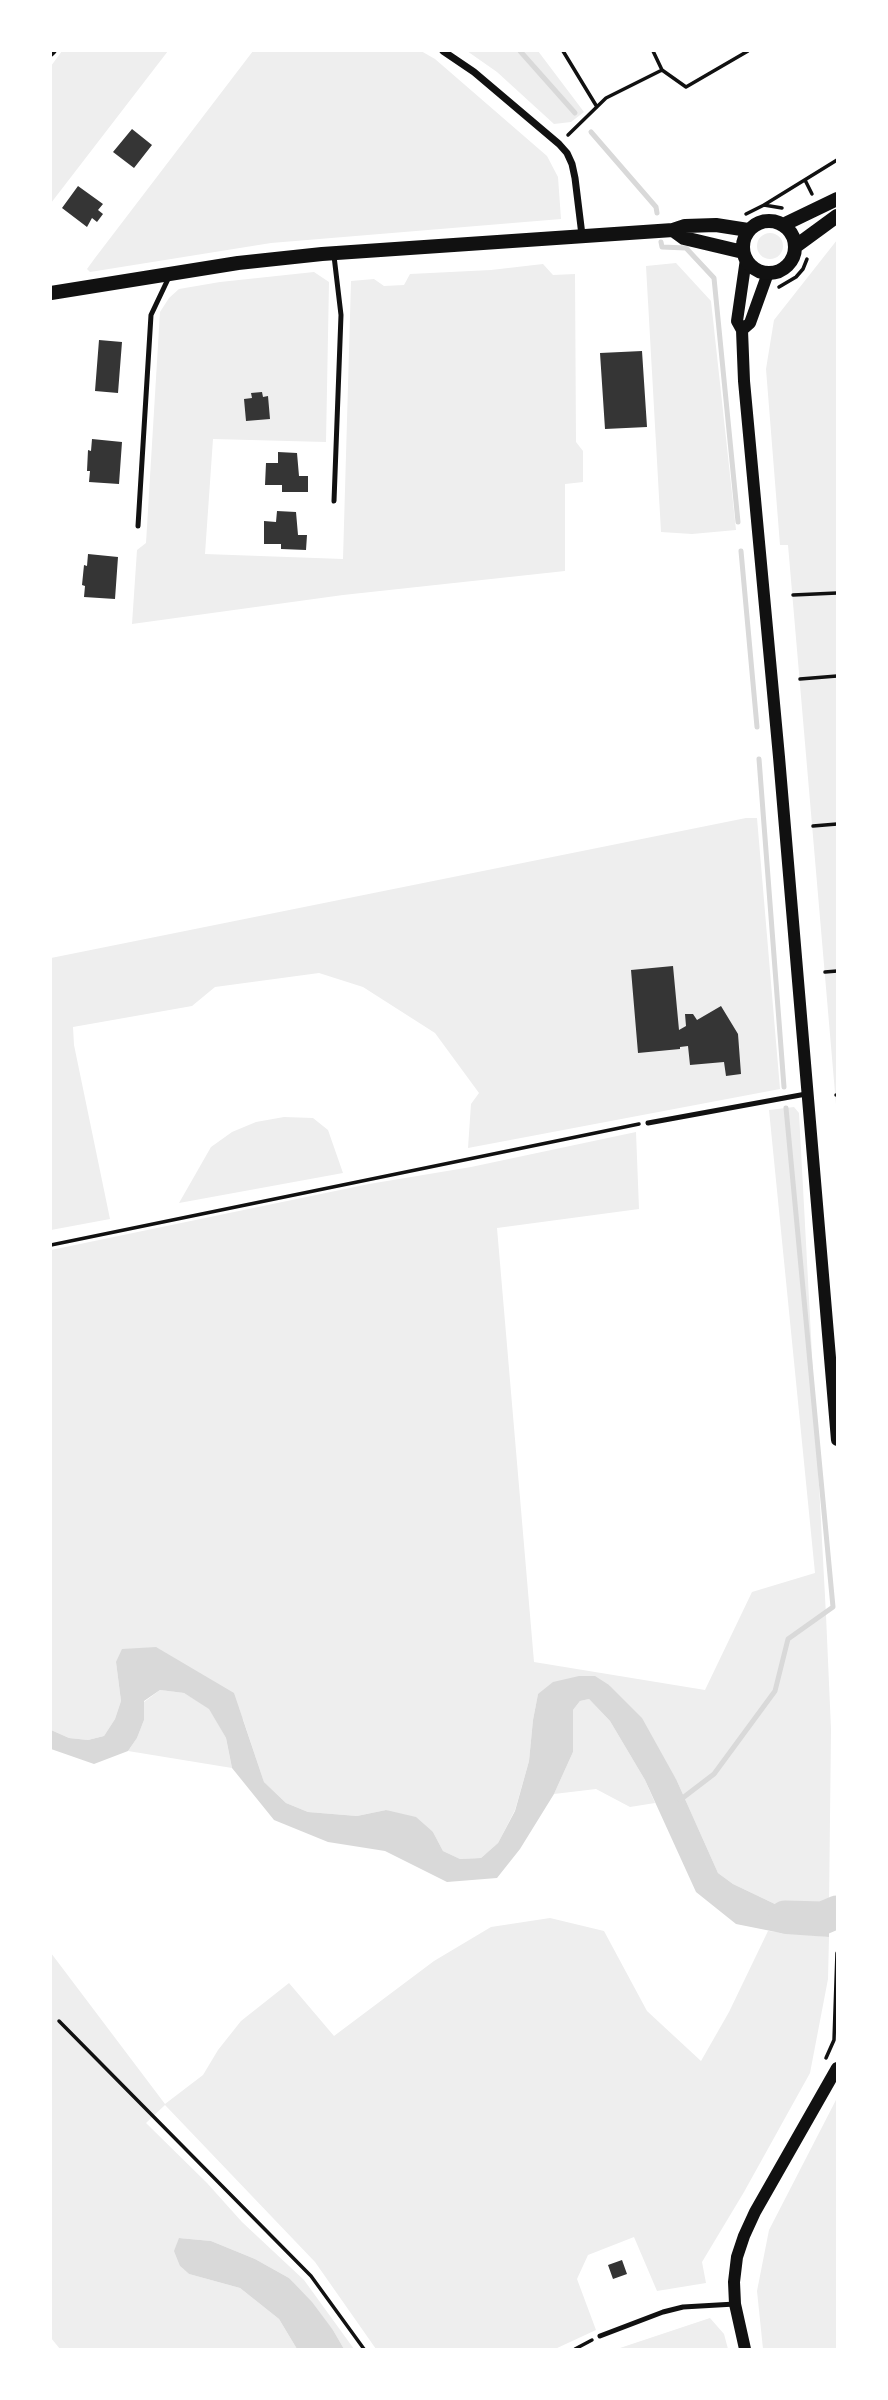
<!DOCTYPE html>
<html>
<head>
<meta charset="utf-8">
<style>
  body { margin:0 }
  #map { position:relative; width:888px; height:2400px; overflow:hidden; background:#fff; font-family:Literata,serif }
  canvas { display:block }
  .frame { position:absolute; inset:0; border:52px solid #fff; pointer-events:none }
</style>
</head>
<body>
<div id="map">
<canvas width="888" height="2400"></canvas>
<div class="frame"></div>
</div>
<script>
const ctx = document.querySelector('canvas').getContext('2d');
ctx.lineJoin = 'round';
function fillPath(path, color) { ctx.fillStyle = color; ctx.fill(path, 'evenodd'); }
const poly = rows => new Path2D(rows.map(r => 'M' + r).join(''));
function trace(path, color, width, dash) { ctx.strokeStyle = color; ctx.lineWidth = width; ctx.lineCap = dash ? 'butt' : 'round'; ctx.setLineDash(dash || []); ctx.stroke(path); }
fillPath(poly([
  [62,51,168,51,51,203,51,66],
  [253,51,421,51,435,59,547,156,558,177,561,219,271,243,90,272,87,269,95,258],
  [467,51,538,51,584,112,571,122,554,124,497,72],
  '757 246a13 13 0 1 1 26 0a13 13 0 1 1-26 0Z',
  [837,240,837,1116,788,545,780,545,766,369,774,320],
  [676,263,711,301,736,530,692,534,661,532,646,266],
  [543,264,553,275,575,274,576,442,583,451,583,482,565,484,565,571,343,595,132,624,137,550,146,543,160,312,169,298,179,289,220,282,314,272,329,282,326,442,213,439,205,554,343,559,351,281,374,279,384,286,404,285,410,274,491,270],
  [746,818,757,818,780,1089,468,1148,471,1104,479,1093,435,1033,363,987,319,973,215,987,192,1006,73,1027,74,1045,110,1219,51,1230,51,958],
  [794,1107,799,1113,826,1615,831,1729,829,1906,777,1905,733,1884,718,1873,677,1781,609,1685,538,1694,533,1720,529,1761,515,1810,498,1843,481,1858,460,1859,443,1851,433,1832,386,1810,357,1816,308,1812,286,1803,264,1782,243,1719,116,1662,121,1701,115,1719,104,1736,88,1740,69,1738,51,1730,51,1250,369,1184,471,1167,636,1132,639,1209,497,1228,534,1662,705,1690,752,1592,815,1573,769,1110],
  [284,1117,313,1118,328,1130,343,1173,179,1203,211,1147,232,1132,256,1122],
  [160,1690,184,1693,209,1708,226,1738,232,1768,128,1751,137,1738,144,1720,144,1702],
  [589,1699,610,1721,645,1780,655,1803,630,1807,596,1789,554,1794,573,1752,573,1710,580,1701],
  [550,1918,604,1931,647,2011,701,2061,729,2012,768,1931,829,1937,828,1979,810,2073,744,2192,702,2262,706,2283,657,2291,634,2237,588,2255,577,2279,596,2330,555,2349,376,2349,315,2262,165,2105,146,2123,207,2183,242,2222,304,2280,354,2349,344,2349,333,2330,289,2278,255,2259,211,2241,179,2238,180,2266,189,2274,240,2288,279,2319,297,2349,60,2349,51,2338,51,1953,165,2104,203,2075,218,2050,241,2021,289,1983,334,2036,434,1961,491,1927],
  [837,2098,837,2349,763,2349,757,2291,769,2230],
  [710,2318,724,2334,728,2349,617,2349]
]), '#eee');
fillPath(poly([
  [156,1647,234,1693,264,1782,286,1803,308,1812,357,1816,386,1810,416,1817,433,1832,443,1851,460,1859,481,1858,498,1843,515,1811,529,1761,533,1720,538,1694,553,1682,579,1676,595,1676,609,1685,642,1718,677,1781,718,1873,733,1884,777,1905,829,1906,829,1937,786,1934,736,1924,696,1892,645,1780,610,1721,589,1699,580,1701,573,1710,573,1752,554,1794,520,1849,497,1878,447,1882,385,1851,328,1842,274,1820,232,1768,226,1738,209,1709,184,1693,160,1690,144,1701,144,1720,137,1738,128,1751,94,1764,51,1749,51,1730,69,1738,88,1740,104,1736,115,1719,121,1701,116,1662,122,1649],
  [179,2238,211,2241,255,2259,289,2278,312,2302,333,2330,344,2349,297,2349,279,2319,240,2288,189,2274,180,2266,174,2251]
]), '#d9d9d9');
trace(poly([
  [520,51,575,113],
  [591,132,656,207,657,213],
  [661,242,662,247,686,248,714,278,738,522],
  [741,551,757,727],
  [759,759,784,1087],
  [680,1800,714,1774,775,1691,788,1639,833,1607,786,1108]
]), '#d9d9d9', 5);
trace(poly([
  [785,1917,823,1918,837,1912]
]), '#d9d9d9', 33);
fillPath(poly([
  [132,129,152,145,134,168,113,152],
  [78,186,103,204,98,210,103,214,97,222,92,218,87,227,62,208],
  [99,340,122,342,118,393,95,391],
  [642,351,647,427,605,429,600,353],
  [262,392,263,397,268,396,270,419,246,421,244,399,252,398,251,393],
  [92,439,122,442,119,484,89,482,90,471,87,471,88,450,91,451],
  [278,452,297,453,299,476,308,476,308,492,282,492,282,485,265,485,266,463,278,463],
  [277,511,296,512,298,535,307,535,306,550,281,549,281,544,264,544,264,521,276,522],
  [88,554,118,557,115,599,84,597,85,586,82,585,84,565,87,566],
  [673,966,679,1030,686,1026,685,1014,693,1014,697,1020,721,1006,738,1034,741,1074,726,1076,724,1062,690,1065,688,1046,680,1047,680,1049,638,1053,631,970],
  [622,2260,627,2274,613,2279,608,2265]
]), '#353535');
trace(poly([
  [563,51,597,107],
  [653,51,662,70],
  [568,135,606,98,662,70,686,87,748,51],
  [805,180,812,194],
  [764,205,837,160],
  [746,214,764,205,782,208],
  [779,287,796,277,803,269,807,259],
  [793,595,837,593],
  [800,679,837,676],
  [813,826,837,824],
  [825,972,837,971],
  [836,1095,837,1095],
  [51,1245,639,1124],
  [59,2021,311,2276,364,2349],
  [826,2058,834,2040,837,1953],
  [575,2349,592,2340]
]), '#111', 3.5);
trace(poly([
  [334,501,341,315,334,256],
  [138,526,151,315,169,277],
  [648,1123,806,1094],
  [600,2336,663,2312,683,2307,735,2304]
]), '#111', 5);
trace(poly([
  [443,51,474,72,559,144,567,153,572,164,575,178,582,235],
  [51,53,53,51]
]), '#111', 7);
trace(poly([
  [746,259,737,321,742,330,744,381,779,757,837,1440],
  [742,330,750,323,768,273],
  [745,2349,735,2304,734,2282,737,2257,744,2236,755,2212,837,2068]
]), '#111', 12);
trace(poly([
  '743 247a26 26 0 1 1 52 0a26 26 0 1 1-52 0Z',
  [783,225,837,199],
  [673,230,684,238,743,252],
  [796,246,837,216],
  [51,293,238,263,322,254,673,230,685,226,716,225,748,230]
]), '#111', 14);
</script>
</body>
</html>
